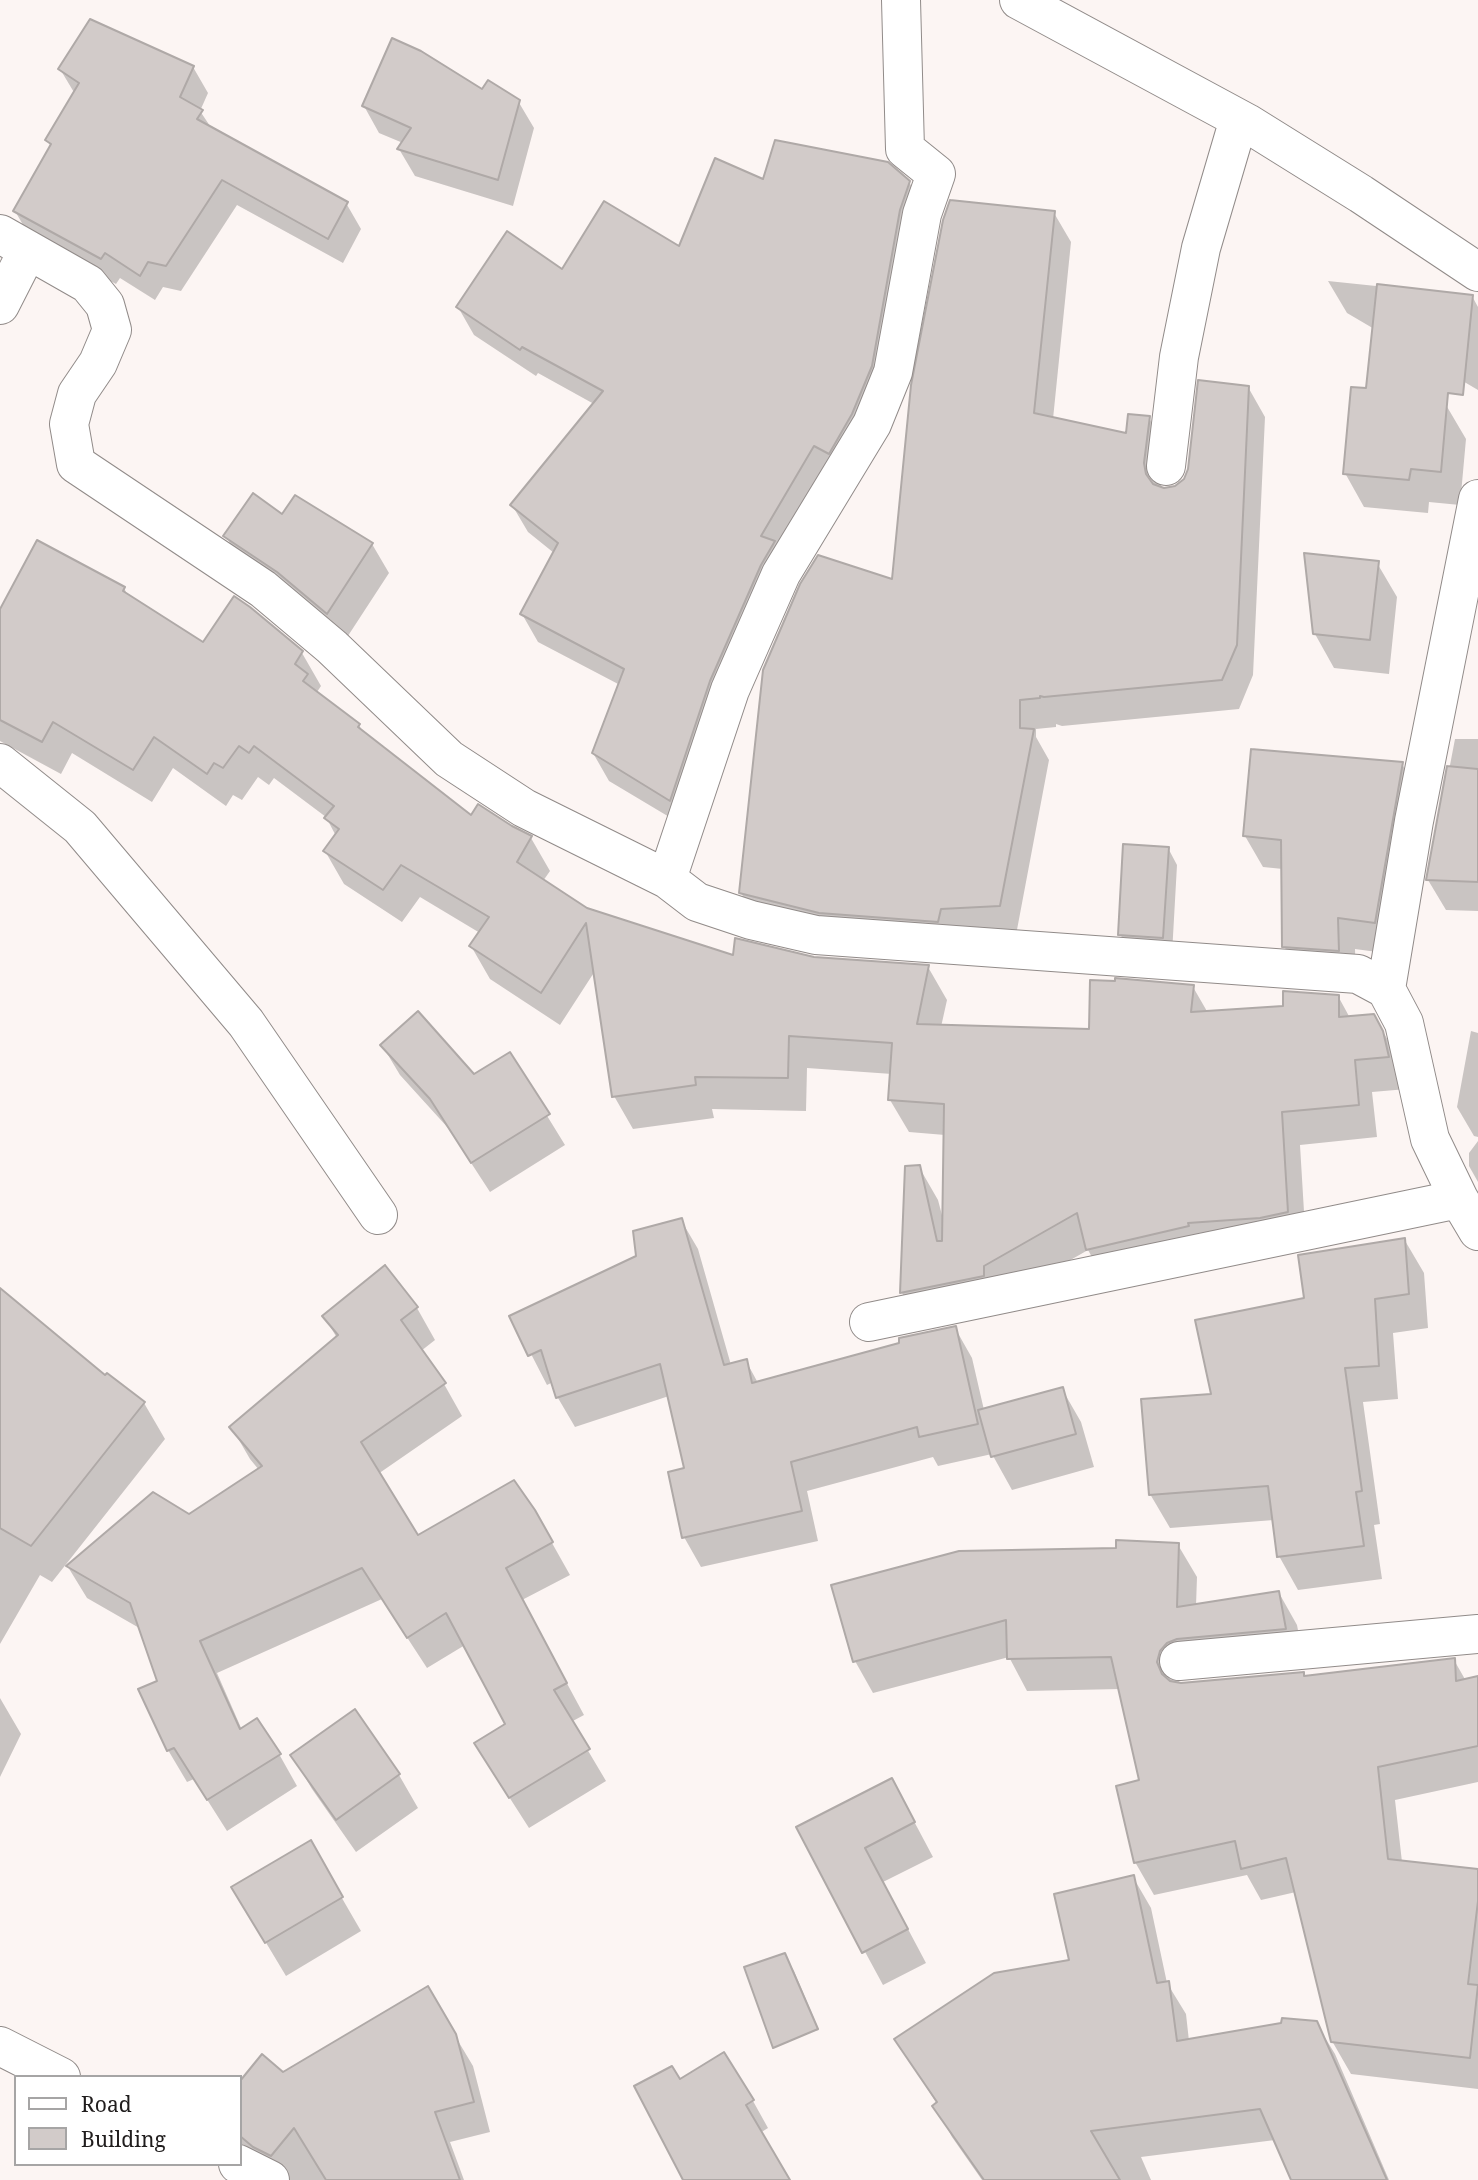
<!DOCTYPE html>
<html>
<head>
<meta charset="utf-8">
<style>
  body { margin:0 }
  #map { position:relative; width:1478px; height:2180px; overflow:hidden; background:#fcf5f3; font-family:"Noto Serif",serif }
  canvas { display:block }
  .legend { position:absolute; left:14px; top:2075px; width:228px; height:91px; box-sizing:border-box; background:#fff; border:2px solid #a6a5a5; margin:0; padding:9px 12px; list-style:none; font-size:21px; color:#201d1d }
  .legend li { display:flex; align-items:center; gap:14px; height:35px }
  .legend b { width:35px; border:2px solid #a6a5a5 }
</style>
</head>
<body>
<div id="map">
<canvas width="1478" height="2180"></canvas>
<ul class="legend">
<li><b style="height:9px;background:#fff"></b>Road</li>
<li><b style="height:19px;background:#d2cbc9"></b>Building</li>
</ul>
</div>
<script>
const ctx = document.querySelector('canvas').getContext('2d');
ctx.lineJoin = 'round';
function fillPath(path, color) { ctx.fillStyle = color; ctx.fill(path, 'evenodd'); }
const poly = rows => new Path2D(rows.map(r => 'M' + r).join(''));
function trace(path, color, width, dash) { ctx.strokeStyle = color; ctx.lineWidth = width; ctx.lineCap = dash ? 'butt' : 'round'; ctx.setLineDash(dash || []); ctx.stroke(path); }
fillPath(poly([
  [193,67,208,93,200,111,212,129,346,203,361,229,343,263,237,205,181,291,163,287,155,300,120,278,116,284,30,237,15,211,51,147,47,140,75,94,60,69],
  [483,91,518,101,534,128,513,206,415,176,399,149,403,143,379,133,364,106],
  [764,181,909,182,925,210,887,394,776,593,686,827,609,781,593,753,620,685,538,642,522,614,554,553,528,532,512,505,594,404,538,373,536,376,474,335,458,307,563,271,679,249],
  [1054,213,1071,242,1053,419,1127,435,1149,418,1166,447,1161,488,1176,487,1185,480,1248,387,1265,417,1253,675,1239,709,1062,726,1056,724,1056,727,1036,729,1036,737,1049,760,1016,935,758,922,741,893,894,581],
  [1328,281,1472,296,1478,307,1478,390,1347,313],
  [1446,405,1466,439,1460,505,1429,502,1428,513,1364,507,1345,473],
  [282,516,372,544,389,573,344,642,242,566,226,536],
  [1377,563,1397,597,1389,674,1334,668,1315,634],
  [124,588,128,596,204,644,302,653,321,686,317,692,359,725,364,734,472,818,531,838,550,871,543,881,587,909,734,958,814,959,928,967,947,1000,941,1027,1091,1031,1193,987,1208,1013,1285,1008,1338,996,1350,1018,1374,1016,1393,1049,1407,1089,1372,1092,1377,1137,1300,1145,1306,1245,1106,1282,1088,1250,1002,1299,921,1325,902,1293,907,1168,919,1167,938,1200,943,1219,945,1135,909,1132,890,1100,892,1074,807,1068,806,1111,712,1109,714,1118,633,1129,614,1096,595,971,560,1025,490,979,471,946,480,933,420,897,402,922,344,884,325,851,336,836,326,817,274,778,269,785,258,777,242,800,233,795,226,806,173,768,152,802,72,753,61,774,0,741,0,612],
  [1455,739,1478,739,1478,911,1446,910,1428,880],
  [1402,764,1420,795,1392,954,1355,949,1356,981,1302,978,1284,946,1283,869,1263,867,1245,836],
  [1168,848,1177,865,1172,954,1130,951,1120,934],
  [1471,1031,1478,1033,1478,1137,1474,1136,1457,1107],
  [382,1045,473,1077,509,1054,565,1145,490,1192,449,1129,400,1075],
  [1478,1141,1478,1182,1469,1166,1469,1153],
  [681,1220,698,1249,731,1365,746,1361,758,1383,955,1328,972,1358,984,1410,1062,1389,1081,1422,1094,1467,1012,1490,992,1454,938,1466,933,1457,807,1491,818,1541,701,1567,684,1537,686,1470,669,1396,575,1427,558,1398,553,1382,547,1385,512,1317,638,1257],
  [1404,1239,1424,1273,1428,1328,1393,1333,1398,1399,1363,1402,1380,1524,1374,1525,1382,1579,1298,1590,1279,1556,1274,1520,1170,1528,1150,1494,1213,1395,1306,1300],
  [0,1291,105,1378,144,1403,165,1439,52,1582,40,1575,0,1644],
  [417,1308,435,1340,421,1351,444,1384,462,1416,378,1474,417,1537,534,1511,570,1575,522,1600,584,1715,571,1722,606,1781,529,1828,495,1775,508,1725,465,1645,427,1668,382,1599,217,1673,242,1730,279,1754,297,1786,227,1831,194,1779,187,1782,168,1750,159,1682,141,1629,87,1598,68,1567,190,1516,259,1470,250,1459,232,1428,337,1338,324,1316],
  [1178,1545,1197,1577,1196,1606,1279,1593,1297,1625,1304,1661,1185,1675,1177,1684,1305,1677,1454,1660,1466,1681,1478,1678,1478,1782,1395,1800,1402,1862,1478,1871,1478,2089,1351,2074,1332,2041,1296,1892,1261,1900,1247,1875,1154,1895,1135,1862,1141,1782,1120,1689,1027,1691,1009,1657,873,1693,855,1661,1117,1549],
  [0,1698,21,1734,0,1777],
  [292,1755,399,1775,418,1808,356,1852,312,1789],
  [892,1780,933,1857,883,1882,926,1963,883,1985,798,1828],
  [310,1843,361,1931,286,1976,253,1921],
  [1133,1877,1151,1908,1167,1983,1186,2014,1189,2041,1316,2023,1335,2054,1389,2180,1293,2180,1275,2140,1141,2157,1151,2180,982,2180,952,2137,935,2106,937,2104,896,2039,1071,1961],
  [784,1955,794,1971,819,2030,776,2041],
  [427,1989,473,2066,490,2132,450,2142,464,2180,279,2180,240,2149,240,2083,262,2057,283,2075],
  [753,2101,768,2128,760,2133,788,2180,685,2180,646,2105]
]), '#0003');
const building = poly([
  [90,19,194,66,180,97,203,110,197,119,348,202,328,239,222,180,166,266,148,262,140,276,105,253,101,259,13,211,51,144,45,140,79,83,58,69,90,19],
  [392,38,421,51,482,89,488,80,520,100,498,180,397,149,411,128,362,106,392,38],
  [775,140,888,162,910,181,900,210,872,366,852,414,829,454,814,446,761,536,775,541,761,565,710,681,670,801,592,753,624,669,520,614,558,543,510,505,603,391,522,347,520,350,456,307,507,231,562,269,604,201,679,246,715,158,763,179,775,140],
  [950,200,1055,211,1034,413,1126,433,1128,414,1150,416,1144,463,1146,474,1153,484,1164,488,1175,486,1184,479,1188,469,1198,380,1249,386,1237,645,1222,680,1044,697,1040,696,1040,698,1020,700,1020,728,1034,729,1000,906,941,909,938,922,819,913,739,893,763,670,800,584,818,555,892,579,911,385,943,220,950,200],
  [1377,284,1473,295,1463,395,1448,393,1441,472,1411,469,1409,480,1343,474,1351,387,1366,388,1377,284],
  [253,493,282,514,295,495,373,543,327,614,277,572,223,536,253,493],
  [37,540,125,587,123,591,203,642,234,596,250,607,303,651,295,664,308,674,303,681,360,724,358,727,471,815,478,804,512,826,532,836,517,862,587,908,733,955,735,938,814,957,929,965,917,1024,1089,1029,1090,980,1115,981,1115,978,1194,985,1191,1012,1283,1006,1283,991,1339,995,1339,1017,1374,1014,1383,1031,1389,1057,1355,1060,1359,1105,1282,1112,1288,1212,1260,1218,1188,1223,1189,1226,1086,1250,1077,1213,984,1266,984,1276,900,1293,905,1166,920,1165,937,1241,942,1241,944,1104,888,1100,892,1043,789,1036,788,1078,695,1077,696,1085,612,1097,586,923,541,993,469,946,489,917,401,865,383,890,323,851,339,829,324,818,334,806,254,746,249,753,239,746,223,768,214,763,207,774,154,737,133,770,53,722,42,742,0,720,0,609,37,540],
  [1304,553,1379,561,1370,640,1313,634,1304,553],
  [1251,749,1403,762,1375,923,1338,918,1339,951,1282,947,1281,840,1243,836,1251,749],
  [1447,766,1478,769,1478,882,1426,880,1447,766],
  [1123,844,1169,847,1163,938,1118,935,1123,844],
  [418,1011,474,1074,510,1052,550,1114,471,1163,430,1099,380,1045,418,1011],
  [682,1218,724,1365,747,1359,752,1383,899,1343,899,1338,956,1326,978,1424,919,1437,917,1427,791,1462,802,1511,682,1538,668,1472,684,1468,660,1364,556,1398,541,1350,528,1356,509,1316,636,1256,633,1231,682,1218],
  [1405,1238,1409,1294,1375,1299,1379,1366,1345,1368,1362,1491,1356,1492,1364,1546,1277,1557,1268,1486,1149,1495,1141,1399,1211,1394,1195,1320,1304,1298,1298,1255,1405,1238],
  [385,1265,418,1307,401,1320,446,1383,361,1442,418,1535,514,1480,535,1510,553,1542,506,1568,567,1683,554,1690,590,1749,509,1798,474,1743,505,1724,446,1613,407,1638,362,1568,200,1641,240,1729,257,1718,281,1754,207,1800,174,1748,167,1751,138,1689,157,1681,130,1603,66,1566,153,1492,189,1514,262,1466,229,1427,338,1335,322,1316,385,1265],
  [0,1288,105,1375,107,1373,145,1402,31,1546,0,1528,0,1288],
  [1063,1387,1076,1434,991,1457,978,1410,1063,1387],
  [1116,1540,1179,1543,1177,1607,1279,1591,1286,1629,1177,1639,1167,1643,1160,1651,1157,1662,1162,1674,1170,1681,1181,1683,1304,1672,1304,1676,1455,1658,1456,1681,1478,1676,1478,1746,1378,1767,1388,1859,1478,1869,1478,1901,1468,1984,1478,1985,1470,2058,1331,2042,1286,1858,1241,1869,1235,1841,1134,1863,1116,1786,1139,1780,1111,1657,1007,1659,1006,1620,853,1662,831,1585,959,1551,1116,1548,1116,1540],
  [355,1709,400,1774,336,1820,290,1755,355,1709],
  [892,1778,915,1822,865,1848,908,1929,862,1953,796,1827,892,1778],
  [311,1840,343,1897,265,1943,231,1887,311,1840],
  [1134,1875,1157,1983,1169,1981,1177,2041,1281,2023,1282,2018,1317,2021,1387,2180,1291,2180,1260,2109,1091,2131,1120,2180,984,2180,932,2106,937,2102,894,2039,994,1973,1069,1960,1054,1894,1134,1875],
  [785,1953,818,2029,773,2048,744,1967,785,1953],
  [428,1986,456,2034,474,2102,435,2112,460,2180,326,2180,294,2128,271,2156,253,2147,240,2136,240,2081,262,2054,283,2072,428,1986],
  [724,2052,754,2100,746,2105,790,2180,683,2180,634,2086,672,2066,680,2079,724,2052]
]);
fillPath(building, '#d2cbc9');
trace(building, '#afa9a7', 2);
const minor = poly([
  [1019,0,1247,123,1361,194,1478,272],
  [0,234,88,284,105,305,112,330,98,363,77,394,69,424,76,464,263,589,332,647,449,759,524,808,667,879,697,902,751,920,816,935,1358,974,1386,989,1404,1023,1430,1139,1459,1199,1478,1231],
  [0,305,28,250],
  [1166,466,1179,357,1201,248,1239,119],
  [0,763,80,827,246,1023,378,1215],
  [667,879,730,690,781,574,872,424,893,372,922,214,936,174,905,149,901,0],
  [1386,989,1414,821,1478,499],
  [869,1322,1459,1199],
  [1179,1661,1478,1634],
  [0,2046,61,2077],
  [238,2164,270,2180]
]);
trace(minor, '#918b89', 40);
trace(minor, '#fff', 38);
</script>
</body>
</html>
